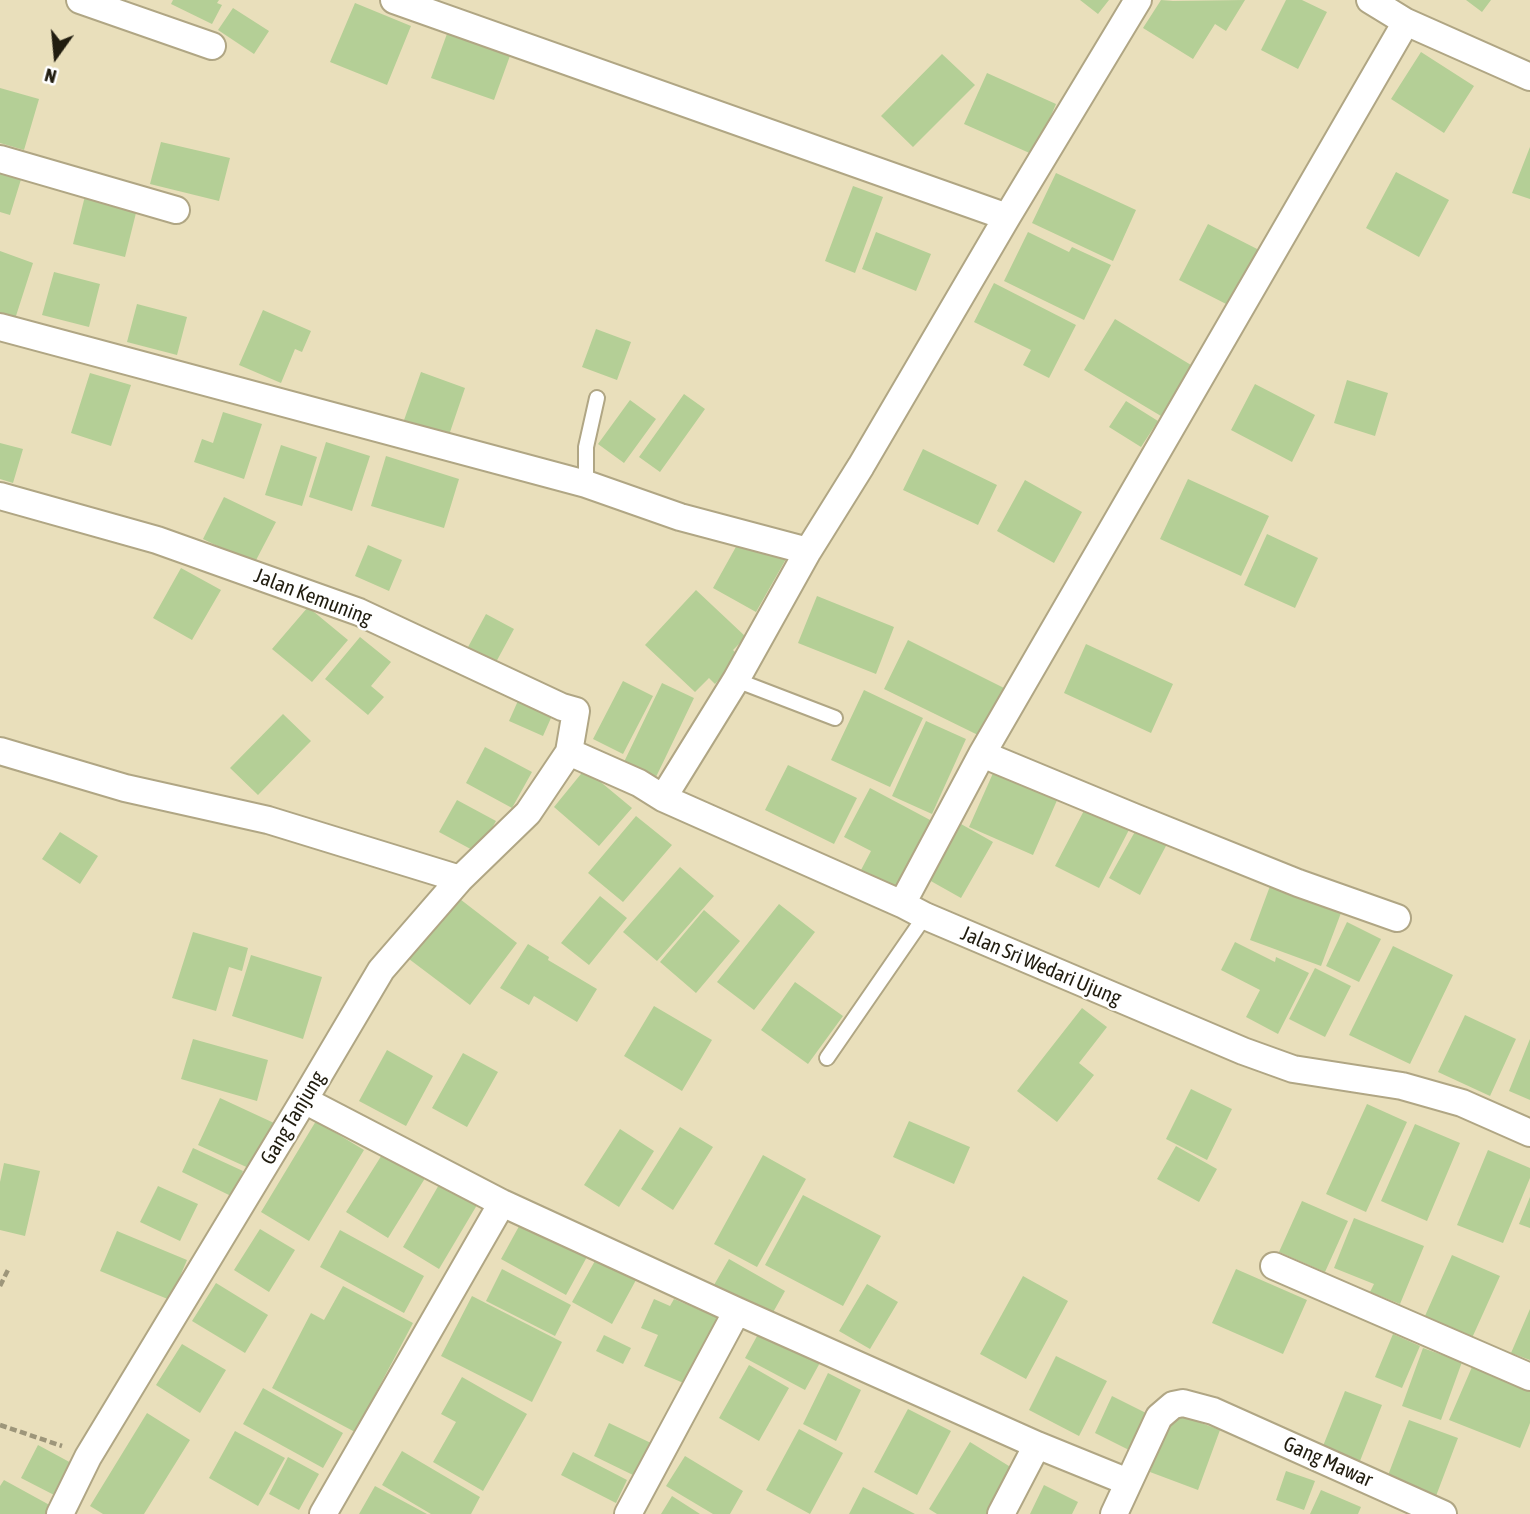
<!DOCTYPE html>
<html>
<head>
<meta charset="utf-8">
<style>
  body { margin:0 }
  #map { position:relative; width:1530px; height:1514px; overflow:hidden; background:#e9dfbb; font-family:"Asap Condensed",sans-serif }
  canvas { display:block }
  .north { position:absolute; left:21px; top:21px; width:70px; height:70px; -webkit-text-stroke:5px #fff; paint-order:stroke; rotate:195deg; font-size:19px; font-weight:700; line-height:28px; text-align:center; color:#211d10 }
  .north::after { content:''; display:block; margin:auto; width:24px; height:32px; background:#211d10; clip-path:polygon(50% 0,100% 100%,50% 72%,0 100%) }
</style>
</head>
<body>
<div id="map">
<canvas width="1530" height="1514"></canvas>
<div class="north">N</div>
</div>
<script>
const ctx = document.querySelector('canvas').getContext('2d');
ctx.lineJoin = 'round';
function fillPath(path, color) { ctx.fillStyle = color; ctx.fill(path, 'evenodd'); }
const poly = rows => new Path2D(rows.map(r => 'M' + r).join(''));
function trace(path, color, width, dash) { ctx.strokeStyle = color; ctx.lineWidth = width; ctx.lineCap = dash ? 'butt' : 'round'; ctx.setLineDash(dash || []); ctx.stroke(path); }
function label(font, color, halo, rows, align = 'center') {
  ctx.font = font + ' "Asap Condensed",sans-serif'; ctx.lineWidth = 5; ctx.setLineDash([]); ctx.textBaseline = 'middle'; ctx.strokeStyle = halo; ctx.fillStyle = color; for (const [text, x, y, turn = 0] of rows) {
    ctx.save(); ctx.translate(x, y); ctx.rotate((+turn || 0) * Math.PI / 180); ctx.textAlign = isNaN(turn) ? turn : align; if (halo) ctx.strokeText(text, 0, 0); ctx.fillText(text, 0, 0); ctx.restore();
  }
}
fillPath(poly([
  [173,0,219,0,217,3,222,5,212,24,171,4],
  [1080,0,1109,0,1098,14],
  [1161,0,1173,1,1245,0,1226,31,1215,24,1193,59,1143,28],
  [1286,0,1302,0,1327,12,1298,69,1261,50],
  [1466,0,1491,0,1482,12],
  [355,3,411,26,387,85,330,62],
  [233,8,269,31,254,54,218,30],
  [448,31,511,53,494,100,431,78],
  [1421,52,1474,86,1444,133,1391,99],
  [942,54,975,85,913,147,881,116],
  [987,73,1056,104,1034,155,964,124],
  [0,88,39,99,24,150,0,143],
  [161,142,230,158,219,201,150,184],
  [1530,147,1530,199,1512,193],
  [0,166,23,173,10,215,0,212],
  [1396,172,1449,200,1419,257,1366,228],
  [1056,173,1136,210,1113,261,1032,223],
  [853,186,883,197,855,273,825,261],
  [86,192,138,205,125,257,73,244],
  [1208,224,1263,252,1234,308,1179,280],
  [876,232,931,254,916,291,862,269],
  [1028,232,1069,252,1072,247,1111,265,1084,320,1004,281],
  [0,251,33,263,15,319,0,314],
  [54,272,100,284,89,327,42,315],
  [994,283,1076,325,1049,378,1023,365,1031,350,974,322],
  [137,304,187,317,177,355,127,342],
  [263,310,311,331,302,352,295,349,281,383,239,365],
  [1115,319,1191,365,1161,416,1084,370],
  [596,329,631,342,617,380,582,367],
  [421,372,465,388,448,438,403,423],
  [90,373,131,385,111,446,71,433],
  [1347,380,1388,393,1375,436,1334,423],
  [1255,384,1315,415,1292,462,1231,430],
  [684,394,705,409,660,472,639,457],
  [630,400,656,419,624,463,598,444],
  [1126,401,1158,421,1141,447,1109,427],
  [223,412,262,424,244,479,194,462,202,439,213,443],
  [326,442,370,456,352,511,309,497],
  [0,443,23,449,13,483,0,479],
  [281,445,317,457,302,506,265,495],
  [923,449,997,485,978,525,903,490],
  [386,456,459,479,444,528,371,506],
  [1188,479,1269,516,1241,576,1160,539],
  [1025,480,1082,512,1054,563,997,531],
  [224,497,276,522,254,564,203,539],
  [1267,534,1318,558,1295,608,1244,585],
  [742,536,786,559,756,612,713,588],
  [368,545,402,560,389,591,355,576],
  [181,568,221,590,192,640,153,618],
  [696,590,746,637,733,650,740,657,715,684,709,678,695,692,645,645],
  [817,596,894,627,876,674,798,643],
  [308,607,348,640,312,682,272,649],
  [486,614,514,629,495,664,467,649],
  [360,637,391,662,371,686,384,697,368,715,325,679],
  [908,640,1004,688,980,736,884,689],
  [1086,644,1173,684,1151,733,1064,693],
  [623,681,653,696,623,754,593,739],
  [662,683,694,698,656,777,624,762],
  [864,690,923,718,890,787,831,760],
  [521,694,555,709,543,736,509,721],
  [283,714,311,741,258,795,230,768],
  [926,721,966,739,932,814,892,796],
  [485,747,532,772,512,808,466,783],
  [998,762,1062,789,1033,855,969,827],
  [788,765,857,798,834,844,765,810],
  [585,769,632,808,599,846,554,807],
  [870,788,932,821,896,889,861,870,871,851,844,837],
  [457,800,496,821,478,853,439,832],
  [1089,801,1132,824,1099,888,1055,866],
  [636,816,672,845,623,902,588,873],
  [961,824,993,842,961,898,929,880],
  [1137,828,1167,844,1140,895,1109,878],
  [60,832,98,856,80,884,42,859],
  [680,867,714,896,657,961,623,932],
  [1273,878,1344,905,1321,966,1250,940],
  [456,896,517,943,470,1005,409,959],
  [600,896,627,918,589,965,561,943],
  [779,904,815,932,754,1010,717,982],
  [704,910,740,941,696,993,660,962],
  [1347,922,1381,939,1359,982,1326,966],
  [193,932,248,948,242,971,229,967,216,1011,172,998],
  [1235,942,1275,962,1276,957,1309,973,1278,1034,1246,1017,1260,990,1221,970],
  [528,944,549,957,548,960,597,989,577,1022,534,996,529,1005,500,988],
  [1393,946,1453,975,1410,1064,1349,1035],
  [251,955,322,977,303,1039,232,1016],
  [1315,968,1351,986,1325,1037,1289,1019],
  [795,982,843,1016,808,1064,761,1030],
  [654,1006,712,1040,682,1091,624,1056],
  [1082,1008,1107,1027,1079,1063,1094,1075,1057,1122,1017,1091],
  [1465,1015,1516,1039,1490,1096,1438,1072],
  [193,1039,268,1060,257,1101,181,1079],
  [1530,1039,1530,1100,1509,1091],
  [387,1050,433,1076,406,1126,359,1101],
  [463,1053,498,1072,467,1127,432,1108],
  [1191,1089,1232,1109,1207,1160,1166,1139],
  [220,1098,274,1123,253,1170,198,1145],
  [1367,1104,1407,1122,1366,1212,1326,1194],
  [316,1121,364,1150,309,1241,261,1212],
  [909,1121,970,1147,954,1184,893,1157],
  [1415,1124,1460,1143,1427,1221,1381,1201],
  [680,1127,713,1147,673,1210,641,1189],
  [620,1129,654,1151,619,1207,584,1185],
  [1176,1146,1217,1169,1199,1202,1157,1179],
  [193,1148,243,1171,231,1196,182,1172],
  [385,1150,427,1175,388,1238,346,1212],
  [1488,1150,1530,1168,1530,1178,1503,1243,1457,1225],
  [763,1155,806,1179,757,1267,714,1244],
  [4,1163,40,1171,25,1236,0,1230,0,1182],
  [440,1183,477,1205,439,1269,403,1247],
  [158,1186,198,1204,180,1241,140,1222],
  [803,1195,881,1236,843,1306,765,1265],
  [1530,1197,1530,1228,1519,1224],
  [1302,1201,1348,1221,1325,1272,1279,1252],
  [1354,1218,1424,1246,1400,1304,1370,1292,1374,1284,1334,1268],
  [523,1219,588,1255,566,1295,501,1259],
  [260,1229,295,1250,269,1292,234,1270],
  [340,1230,424,1276,404,1313,320,1267],
  [117,1231,187,1260,170,1300,100,1271],
  [1452,1255,1500,1276,1472,1338,1425,1316],
  [596,1259,636,1280,612,1324,572,1302],
  [729,1259,785,1291,771,1316,714,1285],
  [502,1269,571,1305,555,1336,486,1301],
  [1236,1269,1307,1300,1283,1354,1212,1323],
  [1023,1276,1068,1301,1026,1379,980,1354],
  [216,1283,268,1315,245,1353,192,1321],
  [867,1284,898,1302,870,1349,839,1331],
  [343,1286,413,1323,355,1432,272,1388,311,1313,324,1320],
  [472,1296,562,1342,532,1402,441,1356],
  [654,1299,670,1306,674,1299,717,1317,688,1385,644,1366,658,1335,641,1328],
  [1530,1309,1530,1360,1511,1353],
  [762,1327,822,1359,805,1390,745,1358],
  [1393,1334,1420,1346,1402,1388,1375,1377],
  [604,1335,631,1348,623,1364,596,1351],
  [182,1344,226,1370,200,1413,156,1385],
  [1423,1348,1462,1362,1441,1420,1402,1406],
  [1056,1356,1107,1381,1079,1436,1029,1410],
  [749,1365,789,1388,759,1441,719,1418],
  [1472,1367,1530,1390,1530,1423,1520,1448,1449,1420],
  [828,1373,861,1390,836,1441,803,1424],
  [462,1377,527,1414,483,1491,433,1462,456,1422,441,1414],
  [263,1388,343,1433,323,1468,243,1424],
  [1345,1391,1382,1405,1358,1466,1321,1451],
  [1112,1396,1148,1414,1131,1451,1095,1433],
  [908,1409,951,1431,917,1495,874,1472],
  [1172,1412,1220,1430,1198,1490,1150,1472],
  [147,1413,190,1440,144,1514,103,1514,90,1506],
  [1409,1420,1458,1438,1436,1496,1387,1478],
  [609,1423,651,1443,635,1476,594,1456],
  [799,1429,843,1453,810,1514,766,1490],
  [235,1431,285,1458,258,1506,209,1478],
  [970,1442,1017,1471,990,1514,937,1514,929,1509],
  [38,1445,75,1465,58,1497,21,1478],
  [402,1451,480,1497,471,1514,431,1514,382,1485],
  [573,1452,627,1480,616,1503,561,1475],
  [685,1456,743,1491,730,1514,713,1514,666,1486],
  [288,1457,319,1474,299,1510,269,1494],
  [1286,1471,1315,1481,1304,1510,1276,1500],
  [4,1480,55,1508,52,1514,0,1514,0,1486],
  [1044,1485,1078,1502,1072,1514,1030,1514],
  [375,1486,427,1514,359,1514],
  [863,1487,915,1514,849,1514],
  [1321,1490,1361,1507,1358,1514,1310,1514],
  [672,1496,700,1514,661,1514]
]), '#b4cf96');
const lane = poly([
  [586,484,586,447,597,398],
  [736,680,835,718],
  [827,1058,925,916]
]);
const street = poly([
  [80,0,212,46],
  [394,0,1007,217],
  [1370,0,1406,22,1530,77],
  [0,159,176,210],
  [0,327,586,484,680,517,808,551],
  [0,496,157,540,359,612,562,707,576,711,569,752,528,813,460,879,381,970,304,1100,88,1457,60,1514],
  [0,751,125,788,268,820,460,879],
  [569,752,639,783,663,798,902,904,925,916,1243,1051,1293,1069,1402,1086,1462,1103,1530,1133],
  [982,754,1134,817,1298,883,1397,918],
  [663,798,736,680,808,551,861,466,1007,217,1138,0],
  [902,904,982,754,1406,22],
  [304,1100,502,1203,737,1311,1037,1445,1128,1482],
  [1274,1266,1530,1377],
  [323,1514,502,1203],
  [628,1514,737,1311],
  [1001,1514,1037,1445],
  [1114,1514,1159,1417,1173,1405,1183,1403,1213,1411,1443,1514]
]);
trace(lane, '#b0a684', 18);
trace(street, '#b0a684', 30);
trace(poly([
  [0,1286,8,1270],
  [0,1425,62,1446]
]), '#9d967a', 4.5, [7, 3.5]);
trace(lane, '#fff', 14);
trace(street, '#fff', 26);
label('21px', '#211d10', '#fff', [
  ["Jalan Kemuning",313,597,21],
  ["Jalan Sri Wedari Ujung",1041,966,23],
  ["Gang Tanjung",293,1118,-59],
  ["Gang Mawar",1328,1462,24]
]);
</script>
</body>
</html>
